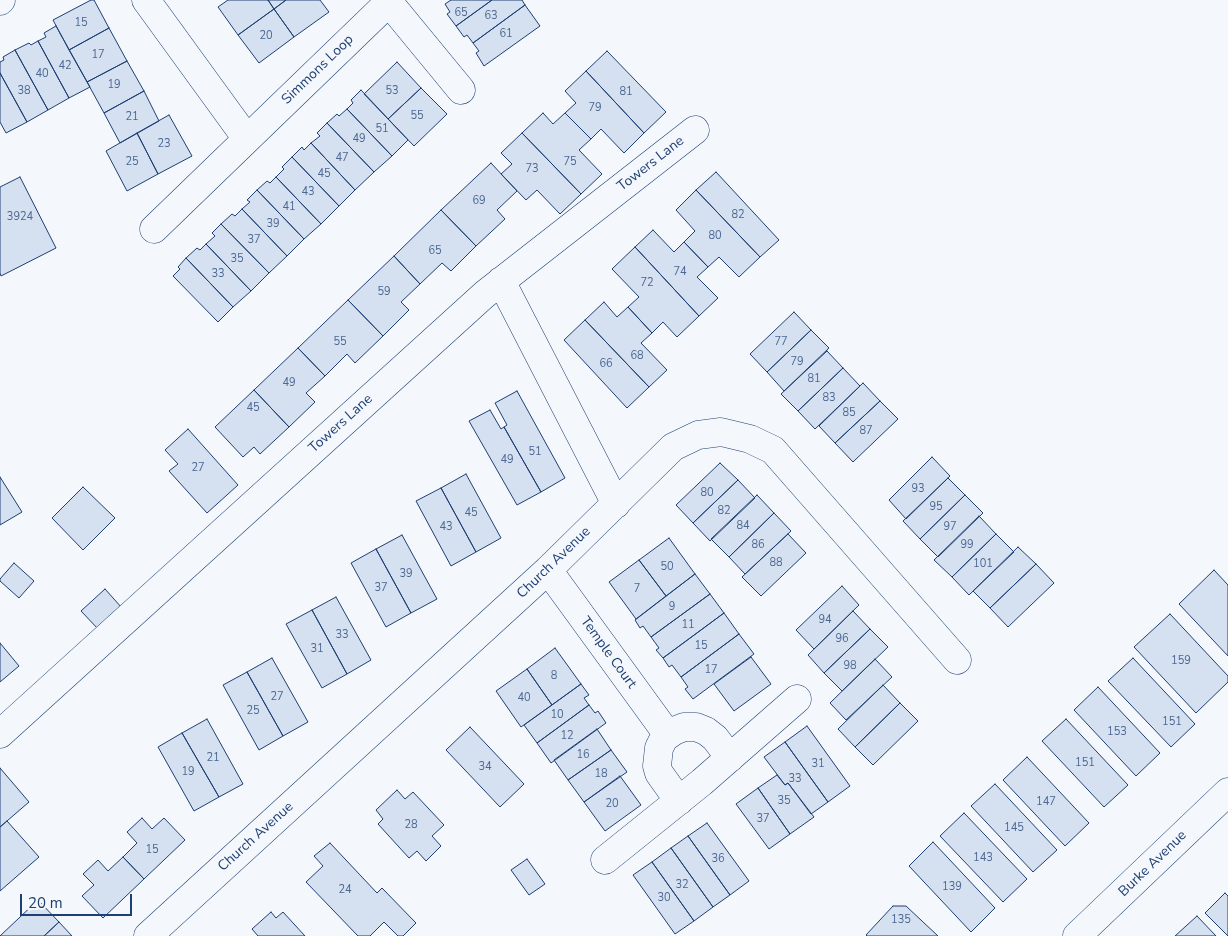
<!DOCTYPE html>
<html>
<head>
<meta charset="utf-8">
<style>
  body { margin:0 }
  #map { position:relative; width:1228px; height:936px; overflow:hidden; background:#f4f7fb; font-family:"Nunito Sans",sans-serif }
  canvas { display:block }
  .scale { position:absolute; left:20px; top:894px; width:112px; height:22px; box-sizing:border-box; border:2px solid #1d3f73; border-top:0; padding-left:6px; font-size:15px; line-height:18px; white-space:nowrap; color:#1d3f73; -webkit-text-stroke:4px #f4f7fb; paint-order:stroke }
</style>
</head>
<body>
<div id="map">
<canvas width="1228" height="936"></canvas>
<div class="scale">20 m</div>
</div>
<script>
const ctx = document.querySelector('canvas').getContext('2d');
ctx.lineJoin = 'round';
function fillPath(path, color) { ctx.fillStyle = color; ctx.fill(path, 'evenodd'); }
const poly = rows => new Path2D(rows.map(r => 'M' + r).join(''));
function trace(path, color, width, dash) { ctx.strokeStyle = color; ctx.lineWidth = width; ctx.lineCap = dash ? 'butt' : 'round'; ctx.setLineDash(dash || []); ctx.stroke(path); }
function label(font, color, halo, rows, align = 'center') {
  ctx.font = font + ' "Nunito Sans",sans-serif'; ctx.lineWidth = 4; ctx.setLineDash([]); ctx.textBaseline = 'middle'; ctx.strokeStyle = halo; ctx.fillStyle = color; for (const [text, x, y, turn = 0] of rows) {
    ctx.save(); ctx.translate(x, y); ctx.rotate((+turn || 0) * Math.PI / 180); ctx.textAlign = isNaN(turn) ? turn : align; if (halo) ctx.strokeText(text, 0, 0); ctx.fillText(text, 0, 0); ctx.restore();
  }
}
const building = poly([
  [91,0,94,0,109,28,69,50,53,20,91,0],
  [228,0,268,0,274,9,238,35,218,7,228,0],
  [268,0,286,0,274,9,268,0],
  [286,0,320,0,329,12,294,37,274,9,286,0],
  [451,0,492,0,456,26,447,14,450,12,445,4,451,0],
  [492,0,522,0,525,5,473,43,467,35,464,37,456,26,492,0],
  [525,5,540,26,484,66,476,53,479,51,473,43,525,5],
  [274,9,294,37,259,63,238,35,274,9],
  [56,26,90,87,69,98,38,41,46,37,44,33,56,26],
  [109,28,127,61,87,82,69,50,109,28],
  [38,41,69,98,48,110,15,50,29,43,31,45,38,41],
  [15,50,48,110,27,122,0,73,0,62,4,60,3,57,15,50],
  [607,51,666,112,644,133,586,71,607,51],
  [127,61,144,91,104,113,87,82,127,61],
  [397,62,421,88,388,119,364,94,397,62],
  [586,71,644,133,624,153,601,129,591,139,565,113,576,103,565,91,586,71],
  [0,73,27,122,6,133,0,122,0,73],
  [421,88,447,114,414,146,388,119,421,88],
  [361,90,408,140,392,156,347,109,353,103,351,100,361,90],
  [144,91,159,121,120,143,104,113,144,91],
  [347,109,392,156,374,172,327,123,337,114,339,116,347,109],
  [543,113,553,124,565,113,591,139,579,150,602,174,581,194,522,133,543,113],
  [169,115,192,156,158,174,137,133,169,115],
  [327,123,374,172,355,190,311,143,320,136,317,133,327,123],
  [137,133,158,174,127,191,106,151,137,133],
  [522,133,581,194,560,214,537,190,526,200,501,174,512,164,501,153,522,133],
  [311,143,355,190,339,206,292,157,302,147,304,150,311,143],
  [292,157,339,206,321,224,276,177,284,169,282,167,292,157],
  [491,163,517,191,497,210,505,219,476,246,441,210,491,163],
  [716,172,779,240,760,257,696,190,716,172],
  [20,177,56,248,1,276,0,273,0,187,20,177],
  [276,177,321,224,304,239,257,190,267,181,270,183,276,177],
  [257,190,304,239,287,256,242,209,250,202,247,200,257,190],
  [696,190,760,257,739,277,719,257,708,267,684,242,695,231,676,210,696,190],
  [242,209,287,256,269,273,221,224,232,214,235,216,242,209],
  [441,210,476,246,451,271,442,263,420,284,394,256,441,210],
  [221,224,269,273,251,291,206,244,215,236,212,233,221,224],
  [653,230,674,252,684,242,708,267,697,277,718,298,699,316,635,247,653,230],
  [206,244,251,291,233,307,186,258,197,248,200,250,206,244],
  [635,247,699,316,677,337,663,322,652,333,628,307,639,297,612,269,635,247],
  [394,256,420,284,401,302,409,310,383,336,348,300,394,256],
  [186,258,233,307,218,322,173,276,180,269,178,267,186,258],
  [348,300,383,336,355,363,347,354,325,376,298,348,348,300],
  [604,302,617,317,628,307,652,333,641,343,667,370,649,387,585,320,604,302],
  [794,312,811,330,767,372,750,354,794,312],
  [585,320,649,387,627,408,564,340,585,320],
  [811,330,829,348,784,391,767,372,811,330],
  [298,348,325,376,306,393,315,402,289,427,254,390,298,348],
  [827,351,843,368,798,411,781,394,827,351],
  [843,368,860,386,815,429,798,411,843,368],
  [863,383,880,401,835,443,819,426,863,383],
  [254,390,289,427,260,454,254,447,243,457,215,427,254,390],
  [517,391,565,478,541,492,504,427,507,425,495,403,517,391],
  [880,401,898,419,853,462,835,443,880,401],
  [490,410,501,429,504,427,541,492,517,505,469,421,490,410],
  [188,429,238,485,207,513,169,471,178,464,165,450,188,429],
  [932,457,950,476,906,519,889,500,932,457],
  [720,463,738,480,693,523,676,505,720,463],
  [466,474,501,538,476,552,441,488,466,474],
  [0,477,22,512,0,525,0,477],
  [948,478,965,495,920,539,903,521,948,478],
  [738,480,755,498,710,541,693,523,738,480],
  [83,487,115,518,83,550,52,518,83,487],
  [441,488,476,552,451,566,416,501,441,488],
  [757,495,774,513,729,557,711,539,757,495],
  [965,495,983,513,938,557,920,539,965,495],
  [774,513,791,531,745,574,729,557,774,513],
  [979,516,996,534,952,577,934,560,979,516],
  [788,534,806,553,761,596,742,577,788,534],
  [996,534,1014,552,969,595,952,577,996,534],
  [402,535,437,599,411,613,376,549,402,535],
  [669,538,695,574,666,596,639,560,669,538],
  [1018,547,1036,564,990,608,973,591,1018,547],
  [376,549,411,613,386,627,351,563,376,549],
  [639,560,666,596,636,619,609,582,639,560],
  [14,563,34,581,19,598,0,581,0,579,14,563],
  [1036,564,1054,583,1008,627,990,608,1036,564],
  [1214,570,1228,585,1228,656,1179,604,1214,570],
  [695,574,710,594,651,637,643,626,640,628,635,620,695,574],
  [842,586,859,605,814,649,796,630,842,586],
  [105,589,122,608,99,630,81,611,105,589],
  [710,594,724,613,663,658,656,650,659,648,651,637,710,594],
  [336,597,371,660,347,674,312,610,336,597],
  [312,610,347,674,322,688,286,624,312,610],
  [853,611,870,629,824,673,808,655,853,611],
  [724,613,739,634,681,677,672,665,669,667,663,658,724,613],
  [1170,614,1228,676,1228,682,1196,713,1134,647,1170,614],
  [870,629,888,647,842,691,824,673,870,629],
  [739,634,754,654,693,699,685,689,688,687,681,677,739,634],
  [0,643,19,666,0,682,0,643],
  [555,648,581,684,552,705,527,669,555,648],
  [751,657,771,684,734,711,714,684,751,657],
  [272,658,308,722,283,736,247,672,272,658],
  [1133,658,1195,724,1171,747,1108,681,1133,658],
  [875,659,892,677,846,720,830,703,875,659],
  [527,669,552,705,521,727,496,691,527,669],
  [247,672,283,736,259,750,223,685,247,672],
  [581,684,589,695,584,698,589,705,537,743,524,725,581,684],
  [883,685,900,703,855,747,838,729,883,685],
  [1098,687,1160,753,1136,776,1074,710,1098,687],
  [900,703,918,721,873,765,855,747,900,703],
  [589,705,595,713,598,711,606,723,551,763,537,743,589,705],
  [207,719,243,784,219,797,182,733,207,719],
  [1066,719,1128,785,1104,807,1042,741,1066,719],
  [807,726,850,786,828,802,785,742,807,726],
  [470,727,524,784,500,807,446,750,470,727],
  [597,729,611,750,568,780,554,760,597,729],
  [182,733,219,797,194,811,158,747,182,733],
  [785,742,828,802,811,814,788,783,785,785,764,757,785,742],
  [611,750,627,772,584,802,568,780,611,750],
  [1027,757,1089,823,1065,846,1003,780,1027,757],
  [0,768,29,802,0,827,0,768],
  [777,775,785,785,788,783,814,817,790,834,758,788,777,775],
  [620,776,641,805,605,831,584,802,620,776],
  [995,784,1057,850,1033,872,971,806,995,784],
  [758,788,790,834,769,849,736,804,758,788],
  [397,790,405,799,413,792,444,825,432,836,441,846,426,861,417,851,409,858,378,824,383,819,376,810,397,790],
  [964,813,1027,879,1003,902,940,836,964,813],
  [142,818,152,829,164,818,185,840,144,879,123,857,137,843,127,832,142,818],
  [7,821,39,857,0,891,0,827,7,821],
  [707,823,749,881,730,895,688,836,707,823],
  [688,836,730,895,713,907,671,848,688,836],
  [933,842,995,908,971,932,909,866,933,842],
  [330,843,377,893,382,888,416,923,403,936,398,936,384,922,370,936,358,936,306,882,323,866,314,856,330,843],
  [671,848,713,907,694,921,652,862,671,848],
  [123,857,144,879,103,918,82,896,94,885,83,874,98,860,108,871,123,857],
  [527,859,545,884,529,895,511,870,527,859],
  [652,862,694,921,675,934,633,875,652,862],
  [1225,893,1228,896,1228,936,1205,913,1225,893],
  [38,900,59,922,44,936,0,936,38,900],
  [893,906,906,906,938,936,867,936,866,935,893,906],
  [271,912,276,918,283,912,305,936,258,936,252,929,271,912],
  [1197,916,1216,936,1175,936,1197,916],
  [59,922,72,936,44,936,59,922]
]);
fillPath(building, '#d5e0f0');
trace(building, '#1d3f73', 1);
const minor = poly([
  [146,0,247,139],
  [387,0,461,90],
  [0,1,1,0],
  [154,229,389,2],
  [501,281,616,504],
  [548,570,668,735],
  [0,734,485,294,695,130],
  [679,801,659,773,657,766,659,748,664,738,674,731,684,727,696,727,706,731,715,738,730,758],
  [605,860,702,782,797,699],
  [148,936,548,570,673,447,698,435,721,432,750,439,773,450,957,660],
  [1077,936,1228,792]
]);
trace(minor, '#1d3f73', 29);
trace(minor, '#f4f7fb', 28);
label('11px', '#4b6792', null, [
  ["65",461,13],
  ["63",491,16],
  ["15",81,23],
  ["61",506,34],
  ["20",266,36],
  ["17",98,55],
  ["42",65,66],
  ["40",42,74],
  ["19",114,85],
  ["38",24,91],
  ["53",392,91],
  ["81",626,92],
  ["79",595,108],
  ["55",417,116],
  ["21",132,117],
  ["51",382,129],
  ["49",359,139],
  ["23",164,144],
  ["47",342,158],
  ["25",132,162],
  ["75",570,162],
  ["73",532,169],
  ["45",324,174],
  ["43",308,192],
  ["69",479,201],
  ["41",289,207],
  ["82",738,215],
  ["3924",20,217],
  ["39",273,224],
  ["80",715,236],
  ["37",254,240],
  ["65",435,251],
  ["35",237,259],
  ["74",680,272],
  ["33",218,274],
  ["72",647,283],
  ["59",384,292],
  ["55",340,342],
  ["77",781,342],
  ["68",637,356],
  ["79",797,362],
  ["66",606,364],
  ["81",814,379],
  ["49",289,383],
  ["83",829,398],
  ["45",253,408],
  ["85",849,413],
  ["87",866,431],
  ["51",535,452],
  ["49",507,460],
  ["27",198,468],
  ["93",918,489],
  ["80",707,493],
  ["95",936,507],
  ["82",724,511],
  ["45",471,513],
  ["84",743,526],
  ["43",446,527],
  ["97",950,527],
  ["86",758,545],
  ["99",967,545],
  ["88",776,563],
  ["101",983,564],
  ["50",667,567],
  ["39",406,574],
  ["37",381,588],
  ["7",637,589],
  ["9",672,607],
  ["94",825,620],
  ["11",688,625],
  ["33",342,635],
  ["96",842,639],
  ["15",701,646],
  ["31",317,649],
  ["159",1181,661],
  ["98",850,666],
  ["17",711,670],
  ["8",554,676],
  ["27",277,697],
  ["40",524,698],
  ["25",253,711],
  ["10",557,715],
  ["151",1172,722],
  ["153",1117,732],
  ["12",567,736],
  ["16",583,755],
  ["21",213,758],
  ["151",1085,763],
  ["31",818,764],
  ["34",485,767],
  ["19",188,772],
  ["18",601,774],
  ["33",795,779],
  ["35",784,801],
  ["147",1046,802],
  ["20",612,804],
  ["37",763,819],
  ["28",411,825],
  ["145",1014,828],
  ["15",152,850],
  ["143",983,858],
  ["36",718,859],
  ["32",682,885],
  ["139",952,887],
  ["24",345,890],
  ["30",664,898],
  ["135",901,920]
]);
label('14px', '#1d3f73', '#f4f7fb', [
  ["Simmons Loop",318,70,-44],
  ["Towers Lane",651,164,-38],
  ["Towers Lane",341,424,-42],
  ["Church Avenue",554,563,-44],
  ["Temple Court",608,653,54],
  ["Church Avenue",256,837,-42],
  ["Burke Avenue",1153,864,-44]
]);
</script>
</body>
</html>
